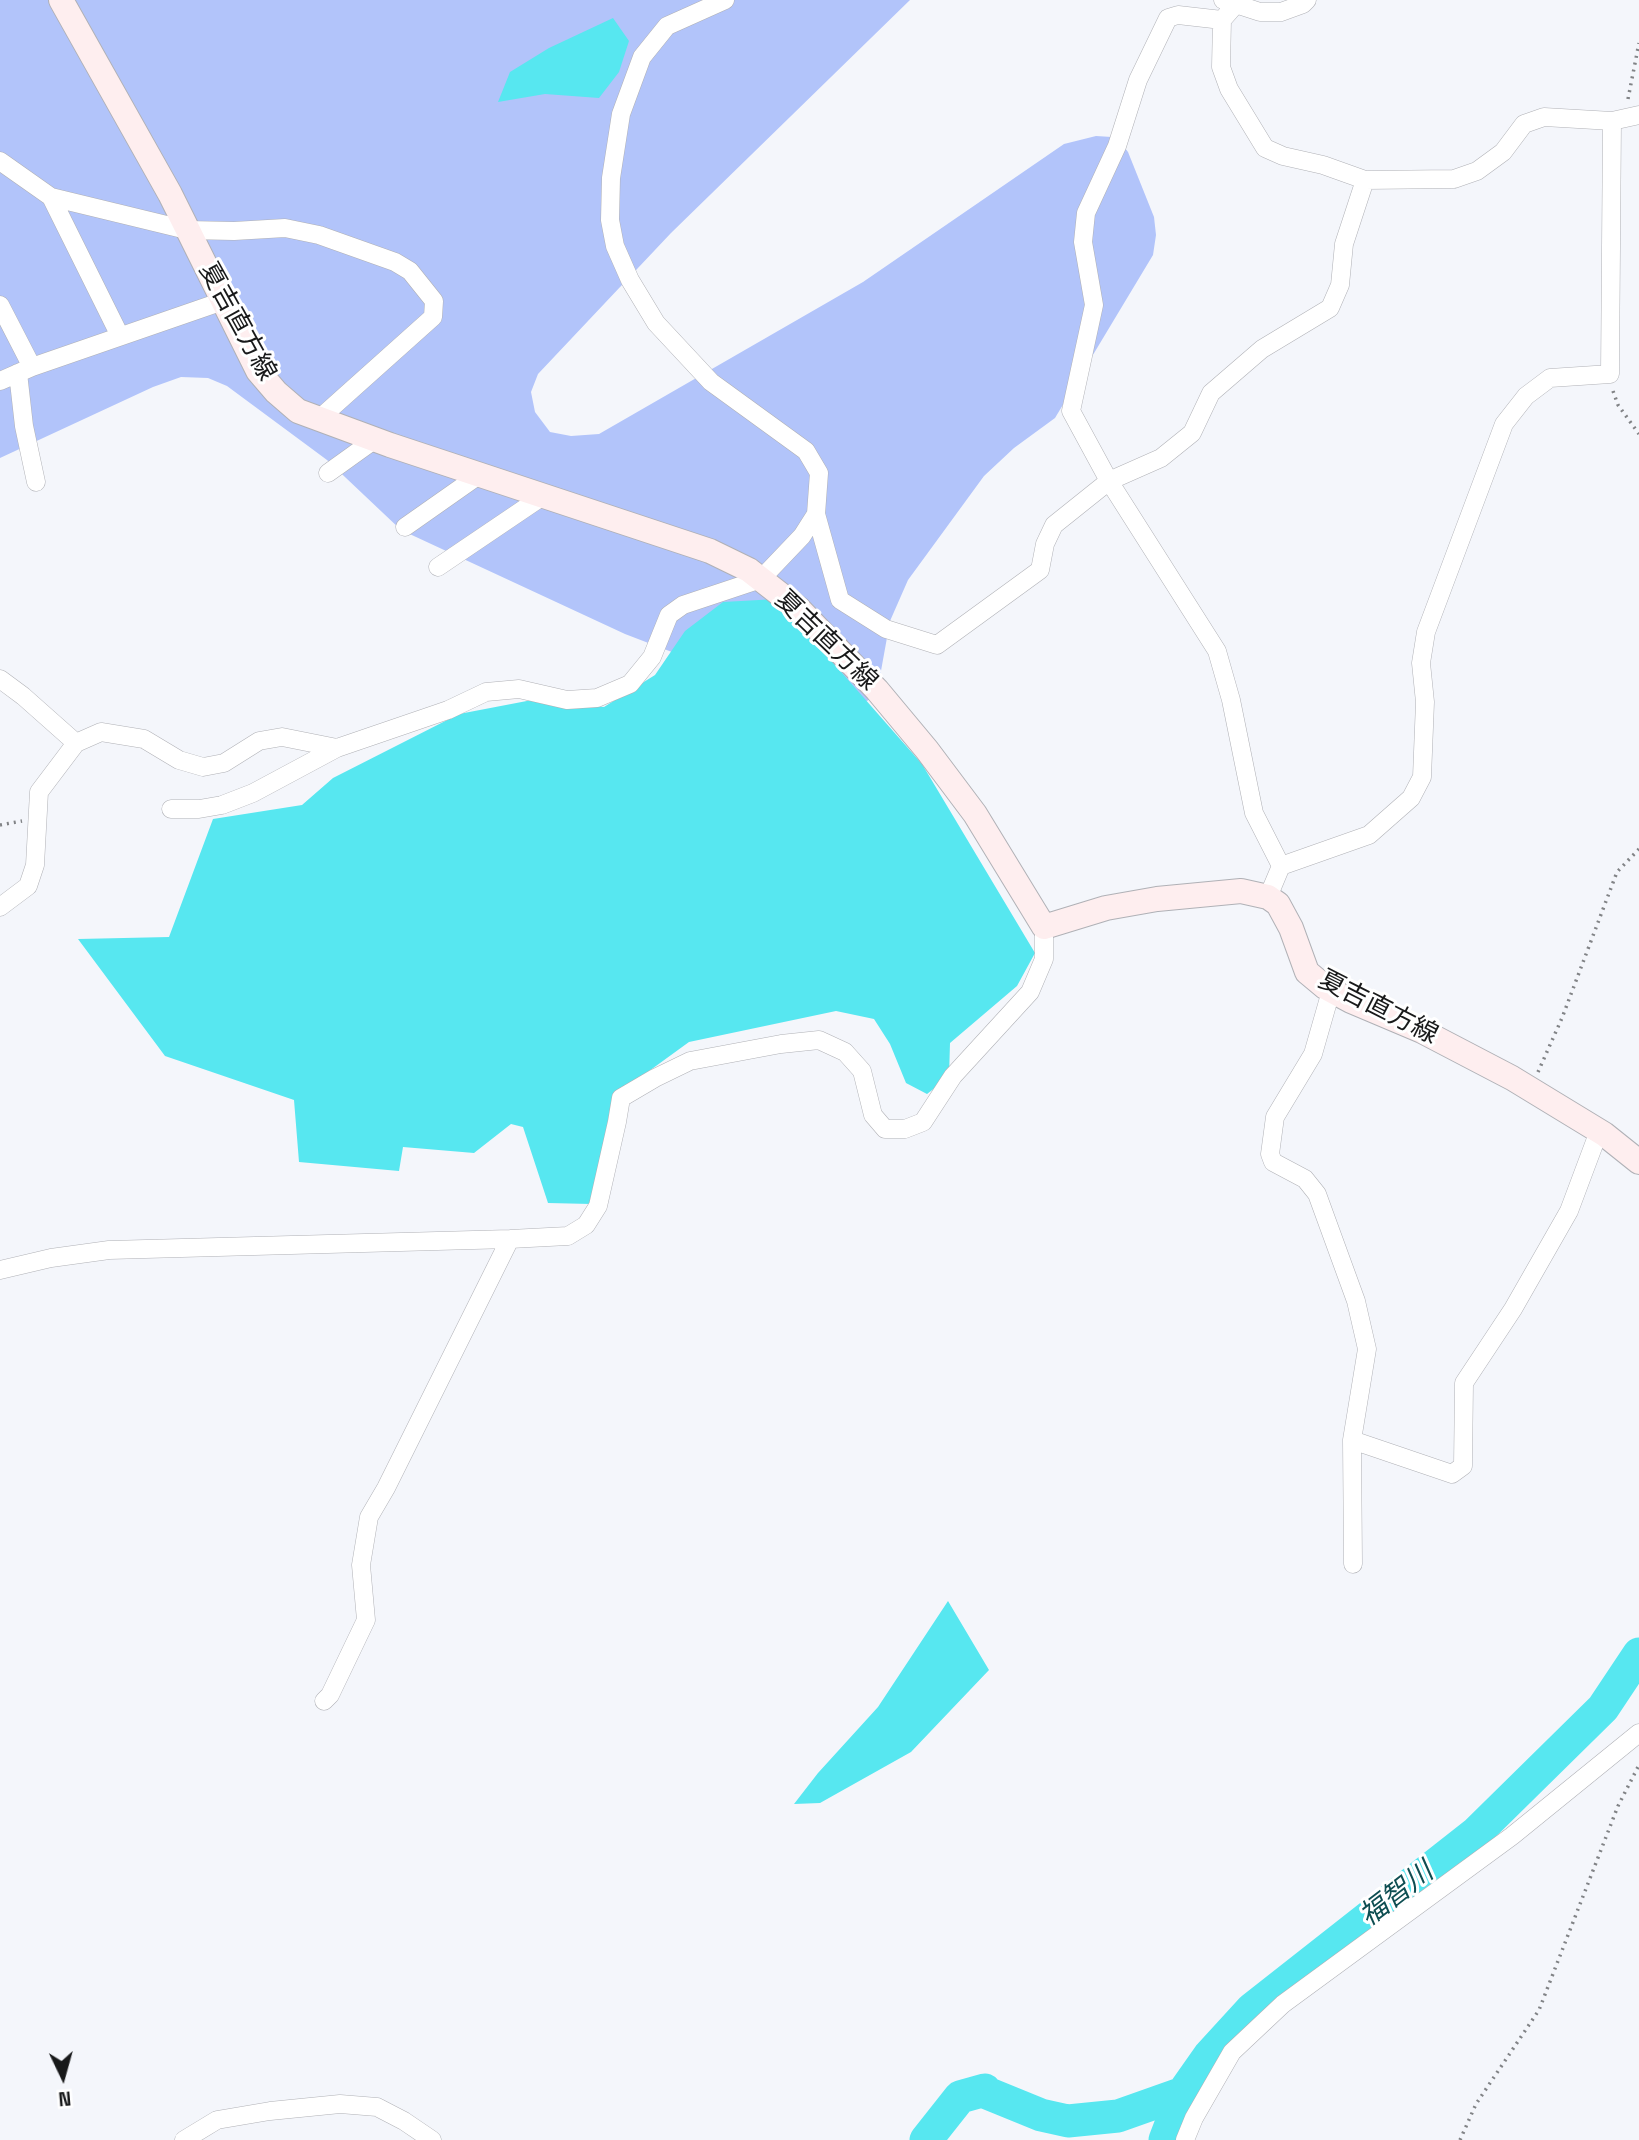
<!DOCTYPE html>
<html>
<head>
<meta charset="utf-8">
<style>
  body { margin:0 }
  #map { position:relative; width:1639px; height:2140px; overflow:hidden; background:#f4f6fb; font-family:"Space Grotesk",sans-serif }
  canvas { display:block }
  .north { position:absolute; left:28px; top:2042px; width:70px; height:70px; -webkit-text-stroke:5px #fff; paint-order:stroke; rotate:175deg; font-size:19px; font-weight:700; line-height:28px; text-align:center; color:#18191a }
  .north::after { content:''; display:block; margin:auto; width:24px; height:32px; background:#18191a; clip-path:polygon(50% 0,100% 100%,50% 72%,0 100%) }
</style>
</head>
<body>
<div id="map">
<canvas width="1639" height="2140"></canvas>
<div class="north">N</div>
</div>
<script>
const ctx = document.querySelector('canvas').getContext('2d');
ctx.lineJoin = 'round';
function fillPath(path, color) { ctx.fillStyle = color; ctx.fill(path, 'evenodd'); }
const poly = rows => new Path2D(rows.map(r => 'M' + r).join(''));
function trace(path, color, width, dash) { ctx.strokeStyle = color; ctx.lineWidth = width; ctx.lineCap = dash ? 'butt' : 'round'; ctx.setLineDash(dash || []); ctx.stroke(path); }
function label(font, color, halo, rows, align = 'center') {
  ctx.font = font + ' "Space Grotesk","Noto Sans JP",sans-serif'; ctx.lineWidth = 6; ctx.setLineDash([]); ctx.textBaseline = 'middle'; ctx.strokeStyle = halo; ctx.fillStyle = color; for (const [text, x, y, turn = 0] of rows) {
    ctx.save(); ctx.translate(x, y); ctx.rotate((+turn || 0) * Math.PI / 180); ctx.textAlign = isNaN(turn) ? turn : align; if (halo) ctx.strokeText(text, 0, 0); ctx.fillText(text, 0, 0); ctx.restore();
  }
}
fillPath(poly([
  [0,0,910,0,671,233,538,374,531,392,535,412,550,432,571,436,599,434,863,282,1064,144,1096,136,1112,137,1119,140,1128,152,1154,217,1156,235,1153,255,1055,418,1014,448,984,476,908,580,890,621,877,693,862,705,763,687,625,634,401,530,327,460,227,386,208,378,181,377,153,387,0,458]
]), '#b2c4fa');
fillPath(poly([
  [613,18,629,41,619,72,599,98,545,94,498,102,510,72,549,48],
  [777,599,922,764,1035,953,1017,986,950,1043,949,1077,927,1094,906,1083,890,1044,874,1019,836,1011,689,1042,616,1095,591,1204,548,1203,523,1127,511,1124,474,1153,403,1147,399,1171,299,1162,294,1100,165,1056,78,939,169,937,213,819,302,805,333,778,459,714,532,700,604,707,655,675,685,631,723,602],
  [948,1601,989,1670,911,1752,820,1803,794,1804,818,1773,878,1707]
]), '#57e7f0');
trace(poly([
  [926,2140,960,2097,985,2090,987,2093,1041,2115,1068,2121,1118,2116,1183,2093],
  [1165,2140,1183,2093,1209,2056,1252,2009,1476,1833,1603,1708,1639,1654]
]), '#57e7f0', 33);
const street = poly([
  [1223,0,1260,12,1281,12,1303,4,1307,0],
  [1236,4,1222,20,1178,15,1168,18,1138,80,1117,146,1086,213,1083,242,1094,305,1071,411,1109,481,1217,651,1231,700,1254,813,1281,866],
  [1222,20,1221,67,1229,89,1265,148,1283,156,1323,165,1365,180,1454,179,1477,171,1503,152,1524,124,1544,117,1612,121],
  [0,161,51,197,120,336],
  [51,197,187,230,234,231,285,228,319,235,395,262,410,271,434,301,433,317,319,419],
  [0,305,32,367],
  [18,373,24,426,36,482],
  [0,381,32,367,223,301],
  [328,473,374,440],
  [816,514,840,600,886,629,937,645,1040,570,1045,544,1054,525,1109,481,1161,458,1192,433,1211,393,1262,349,1330,308,1340,285,1344,244,1365,180],
  [405,527,479,475],
  [438,567,543,496],
  [0,679,23,696,76,743],
  [171,809,199,809,222,805,253,793,337,748],
  [1268,897,1281,866,1369,835,1411,798,1422,777,1425,702,1421,663,1426,632,1504,424,1526,396,1550,378,1610,374,1612,121,1639,115],
  [0,907,28,886,35,865,39,792,76,743,101,732,144,739,179,760,203,767,224,763,259,741,282,737,337,748,448,710,486,692,519,689,567,700,597,698,630,684,652,657,669,615,683,605,761,579,802,536,816,514,819,473,806,451,711,382,656,323,630,280,615,246,610,220,611,178,621,114,642,57,667,26,725,0],
  [1331,991,1313,1054,1275,1117,1270,1154,1273,1162,1305,1179,1317,1194,1356,1301,1367,1349,1352,1440],
  [0,1270,51,1258,109,1250,510,1239,568,1236,586,1225,598,1206,617,1122,621,1098,655,1078,690,1061,781,1044,819,1040,845,1052,862,1071,873,1115,885,1129,905,1129,923,1122,953,1076,1030,992,1044,959,1044,927],
  [1353,1564,1352,1440,1452,1474,1463,1466,1464,1383,1513,1309,1569,1211,1599,1131],
  [324,1701,330,1695,366,1620,361,1565,369,1517,386,1488,510,1239],
  [184,2140,217,2120,270,2111,340,2104,377,2107,404,2121,432,2140],
  [1185,2140,1194,2118,1232,2052,1283,2004,1512,1836,1639,1733]
]);
const secondary = poly([
  [61,0,170,194,258,371,276,392,298,411,390,445,710,551,749,570,799,609,877,690,927,750,975,814,1044,927,1106,908,1157,899,1241,891,1268,897,1278,904,1291,928,1307,972,1325,987,1351,1001,1422,1031,1512,1078,1604,1134,1639,1162]
]);
trace(street, '#b0b1b6', 19);
trace(secondary, '#b0b1b6', 26);
trace(poly([
  [1628,99,1639,43],
  [1613,391,1618,405,1639,434],
  [0,825,22,821],
  [1538,1072,1562,1018,1617,872,1639,849],
  [1460,2140,1476,2104,1539,2010,1618,1806,1639,1765]
]), '#818386', 3.5, [2, 5]);
trace(street, '#fff', 18);
trace(secondary, '#feeeef', 24);
label('26px', '#18191a', '#fff', [
  ["夏吉直方線",237,322,61],
  ["夏吉直方線",826,641,44],
  ["夏吉直方線",1378,1008,27]
]);
label('italic 28px', '#0e4e52', '#fff', [
  ["福智川",1397,1895,-38]
]);
</script>
</body>
</html>
